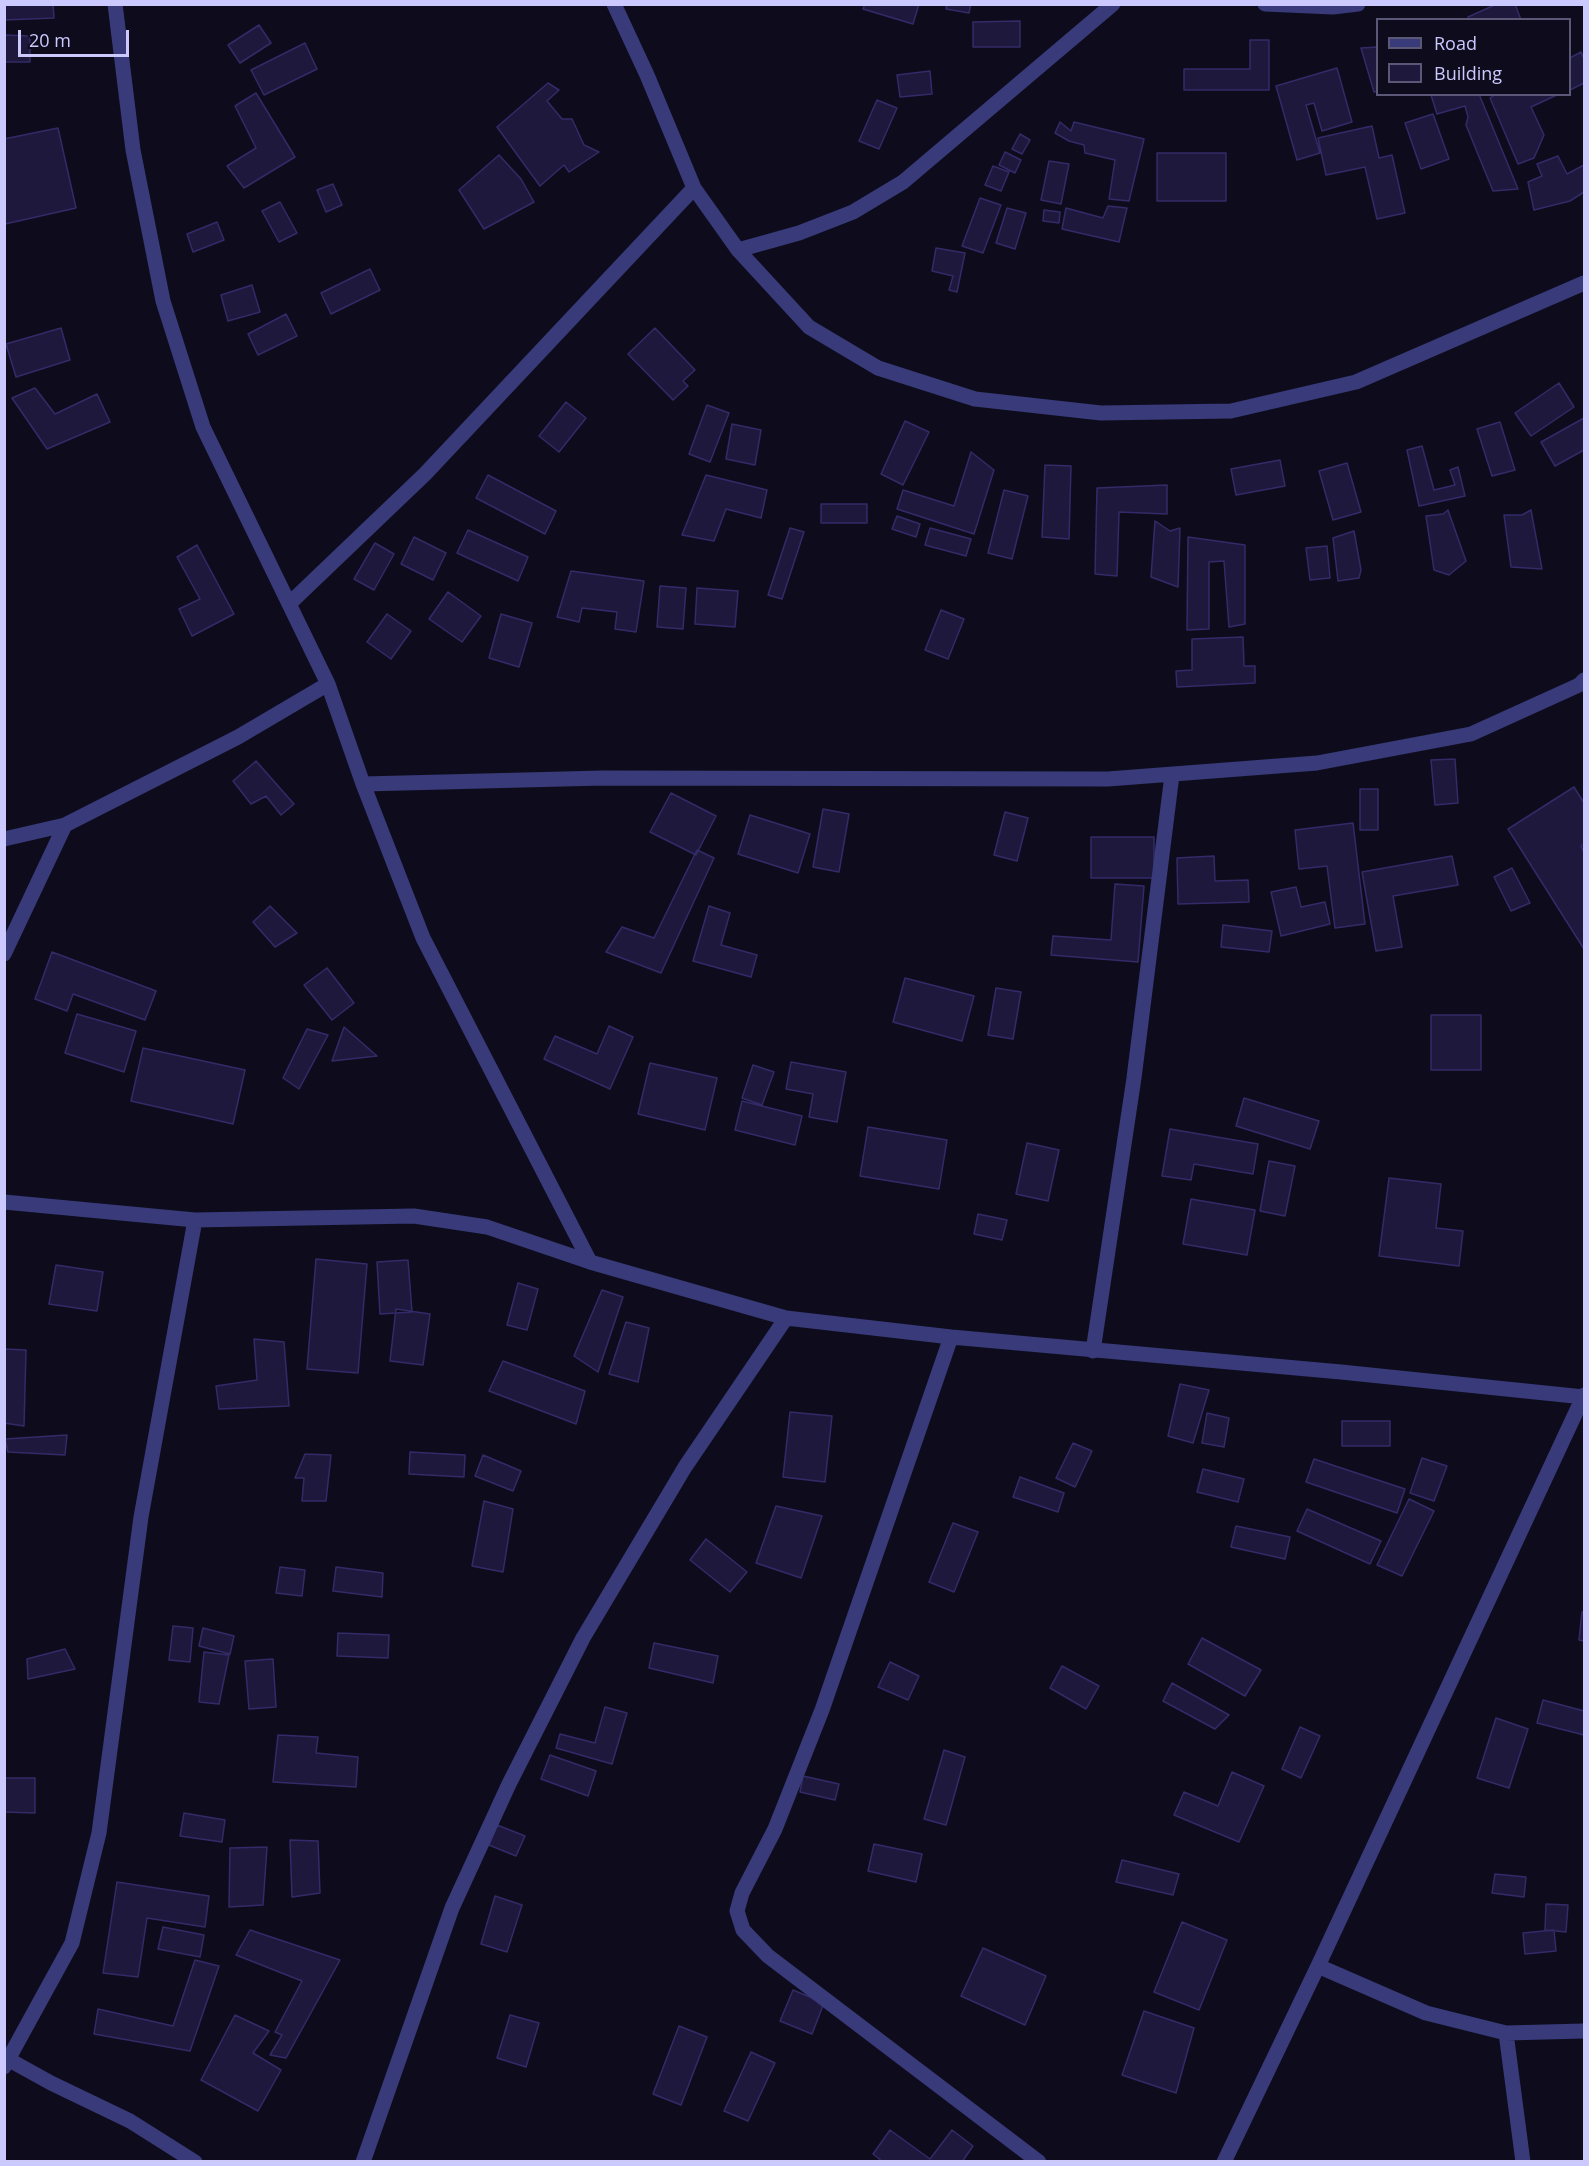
<!DOCTYPE html>
<html>
<head>
<meta charset="utf-8">
<style>
  body { margin:0 }
  #map { position:relative; width:1589px; height:2166px; overflow:hidden; background:#0e0c1c; font-family:"Open Sans",sans-serif }
  canvas { display:block }
  .frame { position:absolute; inset:0; border:6px solid #cbc9fe; pointer-events:none }
  .legend { position:absolute; left:1376px; top:18px; width:195px; height:78px; box-sizing:border-box; background:#0e0c1c; border:2px solid #5a5876; margin:0; padding:8px 10px; list-style:none; font-size:18px; color:#cbc9fe }
  .legend li { display:flex; align-items:center; gap:12px; height:30px }
  .legend b { width:30px; border:2px solid #5a5876 }
  .scale { position:absolute; left:18px; top:30px; width:111px; height:27px; box-sizing:border-box; border:3px solid #cbc9fe; border-top:0; padding-left:8px; font-size:18px; line-height:21px; white-space:nowrap; color:#cbc9fe; -webkit-text-stroke:4px #0e0c1c; paint-order:stroke }
</style>
</head>
<body>
<div id="map">
<canvas width="1589" height="2166"></canvas>
<div class="frame"></div>
<ul class="legend">
<li><b style="height:8px;background:#383a7a"></b>Road</li>
<li><b style="height:16px;background:#1e183d"></b>Building</li>
</ul>
<div class="scale">20 m</div>
</div>
<script>
const ctx = document.querySelector('canvas').getContext('2d');
ctx.lineJoin = 'round';
function fillPath(path, color) { ctx.fillStyle = color; ctx.fill(path, 'evenodd'); }
const poly = rows => new Path2D(rows.map(r => 'M' + r).join(''));
function trace(path, color, width, dash) { ctx.strokeStyle = color; ctx.lineWidth = width; ctx.lineCap = dash ? 'butt' : 'round'; ctx.setLineDash(dash || []); ctx.stroke(path); }
const building = poly([
  [4,4,53,4,54,18,4,20,4,4],
  [865,4,919,4,913,24,863,9,865,4],
  [947,4,971,4,969,13,946,9,947,4],
  [1497,4,1515,4,1521,20,1469,20,1468,17,1497,4],
  [1020,21,1020,47,973,47,973,22,1020,21],
  [259,25,271,43,240,63,228,45,259,25],
  [4,35,30,36,30,62,4,62,4,35],
  [1250,40,1269,40,1269,90,1184,90,1184,69,1250,69,1250,40],
  [305,43,317,69,264,95,251,70,305,43],
  [1378,47,1378,91,1374,92,1361,48,1378,47],
  [1581,52,1584,59,1584,83,1570,90,1570,58,1581,52],
  [1337,68,1352,122,1322,131,1314,103,1306,105,1320,153,1297,160,1276,86,1337,68],
  [930,71,932,94,900,97,897,75,930,71],
  [548,83,559,90,547,101,562,119,572,119,584,145,599,152,569,172,564,165,540,186,497,127,548,83],
  [256,93,295,157,244,188,227,166,256,148,235,106,256,93],
  [1434,94,1479,94,1518,189,1493,191,1466,125,1468,117,1465,106,1437,114,1431,95,1434,94],
  [1496,94,1559,94,1531,107,1544,135,1534,158,1518,164,1490,98,1496,94],
  [877,100,897,108,879,149,859,141,877,100],
  [1433,114,1449,159,1421,169,1405,123,1433,114],
  [1060,122,1071,131,1074,122,1144,139,1129,201,1109,199,1115,160,1085,153,1084,145,1069,141,1055,133,1060,122],
  [1372,126,1379,158,1392,155,1405,213,1377,219,1365,167,1326,175,1318,138,1372,126],
  [58,128,76,208,5,224,4,139,58,128],
  [1020,134,1030,140,1022,154,1012,149,1020,134],
  [1005,152,1021,160,1015,173,999,165,1005,152],
  [1157,153,1226,153,1226,201,1157,201,1157,153],
  [499,155,521,179,534,202,484,229,459,190,499,155],
  [1558,156,1567,174,1584,165,1584,192,1570,201,1534,210,1528,182,1542,176,1537,164,1558,156],
  [1049,161,1069,164,1061,204,1041,200,1049,161],
  [993,166,1009,172,1001,191,985,185,993,166],
  [333,184,342,205,326,212,317,190,333,184],
  [980,198,1001,205,983,253,962,246,980,198],
  [280,202,297,233,279,242,262,211,280,202],
  [1108,206,1127,208,1119,242,1062,229,1066,208,1103,218,1108,206],
  [1007,208,1026,213,1015,249,996,243,1007,208],
  [1044,210,1060,212,1059,223,1043,221,1044,210],
  [217,222,224,240,193,252,187,234,217,222],
  [936,248,965,253,957,292,949,290,953,276,932,271,936,248],
  [370,269,380,290,331,314,321,293,370,269],
  [252,285,260,312,228,321,221,295,252,285],
  [286,314,297,336,258,355,248,334,286,314],
  [61,328,70,360,16,377,6,344,61,328],
  [655,328,695,370,683,381,688,386,673,400,628,354,655,328],
  [1559,383,1574,407,1531,436,1515,413,1559,383],
  [35,388,55,414,97,394,110,422,47,449,12,398,35,388],
  [566,402,586,418,559,452,539,436,566,402],
  [707,405,729,413,710,462,689,454,707,405],
  [1584,418,1584,450,1555,466,1541,442,1584,418],
  [905,421,929,432,903,485,881,474,905,421],
  [1500,422,1515,470,1492,476,1477,429,1500,422],
  [732,424,761,430,755,465,726,459,732,424],
  [1422,446,1434,490,1455,485,1450,470,1458,467,1465,496,1419,506,1407,450,1422,446],
  [971,452,994,470,974,534,897,509,903,490,954,506,971,452],
  [1280,460,1285,486,1236,495,1231,469,1280,460],
  [1347,463,1361,512,1333,520,1319,471,1347,463],
  [1045,465,1071,466,1069,539,1042,537,1045,465],
  [488,475,556,511,545,534,476,498,488,475],
  [706,475,767,490,761,518,726,509,714,541,682,535,706,475],
  [1167,485,1167,514,1119,512,1117,576,1095,574,1097,488,1167,485],
  [1004,490,1028,496,1012,559,988,553,1004,490],
  [821,504,867,504,867,523,821,523,821,504],
  [1448,510,1466,561,1449,575,1434,570,1426,516,1443,514,1448,510],
  [1531,510,1542,569,1511,567,1504,515,1522,515,1531,510],
  [897,516,920,524,916,537,892,529,897,516],
  [1155,521,1170,531,1180,528,1178,587,1151,577,1155,521],
  [790,528,804,532,782,599,768,595,790,528],
  [930,528,971,539,966,556,925,545,930,528],
  [468,530,528,557,518,581,457,553,468,530],
  [1354,531,1361,570,1359,578,1338,581,1333,538,1354,531],
  [414,537,446,553,433,580,401,564,414,537],
  [1188,537,1245,545,1245,624,1229,627,1224,561,1209,562,1209,629,1187,630,1188,537],
  [375,543,394,554,374,590,354,579,375,543],
  [197,545,234,614,192,636,179,609,200,599,177,557,197,545],
  [1327,546,1330,578,1310,580,1306,548,1327,546],
  [571,571,644,581,636,632,615,629,617,612,582,608,579,622,557,617,571,571],
  [660,586,686,588,683,629,657,627,660,586],
  [697,588,738,591,735,627,695,624,697,588],
  [448,592,481,616,462,642,429,619,448,592],
  [941,610,964,619,948,659,925,650,941,610],
  [387,614,411,631,391,659,367,642,387,614],
  [501,614,532,623,519,667,489,658,501,614],
  [1243,637,1244,666,1255,666,1255,683,1177,687,1176,671,1192,670,1192,639,1243,637],
  [1455,759,1458,803,1435,805,1431,760,1455,759],
  [256,761,294,804,281,815,266,796,251,804,233,781,256,761],
  [1574,787,1584,803,1584,844,1581,846,1584,852,1584,949,1508,829,1574,787],
  [1360,789,1378,789,1378,830,1360,830,1360,789],
  [671,793,716,816,696,855,650,832,671,793],
  [823,809,849,814,839,872,813,867,823,809],
  [1005,812,1028,818,1017,861,994,855,1005,812],
  [750,815,810,834,798,873,738,854,750,815],
  [1353,823,1365,924,1335,928,1327,866,1299,869,1295,830,1353,823],
  [1091,837,1154,837,1154,878,1091,878,1091,837],
  [697,850,714,858,661,973,606,952,622,927,654,938,697,850],
  [1214,856,1215,881,1248,880,1249,902,1178,904,1177,858,1214,856],
  [1452,856,1458,885,1393,896,1402,947,1376,951,1362,872,1452,856],
  [1512,868,1530,903,1511,911,1494,877,1512,868],
  [1115,884,1144,886,1138,962,1051,955,1053,936,1111,940,1115,884],
  [1296,887,1301,907,1325,902,1330,924,1281,936,1271,892,1296,887],
  [270,906,297,933,275,947,253,922,270,906],
  [709,906,730,913,721,945,757,955,751,977,693,961,709,906],
  [1223,925,1272,931,1269,952,1221,947,1223,925],
  [52,952,156,991,145,1020,73,994,67,1011,35,999,52,952],
  [327,968,354,1003,332,1020,304,985,327,968],
  [905,978,974,996,962,1041,893,1022,905,978],
  [996,988,1021,992,1013,1039,988,1035,996,988],
  [77,1014,136,1031,124,1072,65,1053,77,1014],
  [1431,1015,1481,1015,1481,1070,1431,1070,1431,1015],
  [609,1026,633,1037,610,1089,544,1059,555,1036,597,1054,609,1026],
  [344,1027,377,1056,332,1061,344,1027],
  [307,1029,328,1035,299,1089,283,1078,307,1029],
  [143,1048,245,1070,233,1124,131,1101,143,1048],
  [791,1062,846,1072,837,1122,809,1117,813,1094,786,1089,791,1062],
  [650,1063,717,1078,705,1130,638,1114,650,1063],
  [753,1065,774,1072,762,1105,742,1098,753,1065],
  [1244,1098,1319,1121,1310,1149,1236,1126,1244,1098],
  [742,1101,802,1116,795,1145,735,1130,742,1101],
  [868,1127,947,1140,939,1189,860,1176,868,1127],
  [1170,1129,1258,1144,1253,1174,1194,1164,1191,1180,1162,1176,1170,1129],
  [1027,1143,1059,1150,1048,1201,1016,1194,1027,1143],
  [1269,1161,1295,1166,1285,1216,1260,1211,1269,1161],
  [1389,1178,1441,1184,1436,1228,1463,1231,1459,1266,1379,1256,1389,1178],
  [1191,1199,1255,1210,1247,1255,1183,1244,1191,1199],
  [978,1214,1007,1220,1002,1240,974,1234,978,1214],
  [316,1259,367,1264,358,1373,307,1369,316,1259],
  [408,1260,412,1312,380,1314,377,1262,408,1260],
  [56,1265,103,1272,97,1311,49,1304,56,1265],
  [518,1283,538,1289,527,1330,507,1325,518,1283],
  [602,1290,623,1297,598,1372,574,1356,602,1290],
  [396,1309,430,1314,423,1365,390,1361,396,1309],
  [626,1322,649,1328,638,1382,609,1374,626,1322],
  [254,1339,284,1342,289,1406,219,1409,216,1386,257,1380,254,1339],
  [4,1349,26,1350,24,1426,4,1423,4,1349],
  [503,1361,585,1391,576,1424,489,1391,503,1361],
  [1180,1384,1209,1390,1193,1443,1168,1436,1180,1384],
  [790,1412,832,1416,825,1482,783,1477,790,1412],
  [1207,1413,1229,1418,1224,1447,1202,1443,1207,1413],
  [1342,1421,1390,1421,1390,1446,1342,1446,1342,1421],
  [67,1435,65,1455,8,1452,5,1439,67,1435],
  [1073,1443,1092,1451,1075,1487,1056,1478,1073,1443],
  [410,1452,465,1455,464,1477,409,1474,410,1452],
  [305,1454,331,1455,326,1501,302,1501,304,1478,295,1478,305,1454],
  [483,1455,521,1471,513,1491,475,1476,483,1455],
  [1422,1458,1447,1466,1434,1501,1410,1493,1422,1458],
  [1314,1459,1405,1489,1397,1513,1306,1482,1314,1459],
  [1203,1469,1244,1479,1238,1502,1197,1492,1203,1469],
  [1020,1477,1064,1493,1058,1512,1013,1497,1020,1477],
  [1409,1499,1434,1511,1402,1576,1377,1565,1409,1499],
  [484,1501,513,1509,503,1572,472,1566,484,1501],
  [776,1506,822,1516,801,1578,756,1563,776,1506],
  [1307,1509,1381,1541,1370,1564,1297,1531,1307,1509],
  [953,1523,978,1532,954,1592,929,1582,953,1523],
  [1236,1526,1290,1537,1285,1559,1231,1547,1236,1526],
  [706,1539,747,1572,730,1592,690,1560,706,1539],
  [280,1567,305,1570,302,1596,276,1593,280,1567],
  [336,1567,383,1573,382,1597,333,1591,336,1567],
  [1582,1612,1584,1612,1584,1641,1579,1640,1582,1612],
  [173,1626,193,1628,190,1662,169,1660,173,1626],
  [203,1628,234,1636,230,1654,199,1646,203,1628],
  [338,1633,389,1635,388,1658,337,1656,338,1633],
  [1202,1638,1261,1670,1245,1696,1188,1664,1202,1638],
  [654,1643,718,1656,713,1683,649,1668,654,1643],
  [65,1649,75,1669,28,1679,27,1659,65,1649],
  [204,1652,229,1655,219,1704,199,1702,204,1652],
  [273,1659,276,1707,249,1709,245,1661,273,1659],
  [890,1662,919,1676,908,1700,878,1687,890,1662],
  [1062,1666,1099,1686,1086,1709,1050,1688,1062,1666],
  [1172,1683,1229,1715,1215,1729,1163,1701,1172,1683],
  [1543,1700,1584,1711,1584,1735,1537,1723,1543,1700],
  [605,1707,627,1713,612,1764,556,1748,560,1734,595,1743,605,1707],
  [1496,1718,1528,1729,1509,1788,1477,1778,1496,1718],
  [1300,1727,1320,1736,1301,1778,1282,1769,1300,1727],
  [278,1735,318,1737,316,1753,358,1757,356,1787,273,1782,278,1735],
  [944,1750,965,1757,946,1825,924,1819,944,1750],
  [550,1755,596,1771,588,1796,541,1779,550,1755],
  [1232,1772,1264,1786,1239,1842,1174,1815,1184,1792,1218,1806,1232,1772],
  [803,1776,839,1784,835,1800,800,1792,803,1776],
  [4,1778,35,1778,35,1813,4,1812,4,1778],
  [184,1813,225,1820,222,1842,180,1836,184,1813],
  [497,1825,525,1836,516,1856,489,1845,497,1825],
  [290,1840,318,1841,320,1893,292,1897,290,1840],
  [874,1844,922,1854,916,1882,868,1871,874,1844],
  [267,1847,263,1905,229,1907,230,1848,267,1847],
  [1122,1860,1179,1874,1173,1895,1116,1882,1122,1860],
  [1495,1874,1526,1877,1524,1897,1492,1893,1495,1874],
  [117,1882,209,1896,205,1927,147,1918,138,1977,103,1973,117,1882],
  [495,1896,522,1905,507,1952,481,1944,495,1896],
  [1546,1904,1568,1905,1566,1932,1545,1930,1546,1904],
  [1182,1922,1227,1940,1199,2010,1154,1992,1182,1922],
  [163,1927,204,1935,200,1957,158,1949,163,1927],
  [250,1930,340,1960,286,2058,270,2055,282,2035,275,2032,302,1981,236,1955,250,1930],
  [1554,1930,1556,1951,1525,1954,1523,1933,1554,1930],
  [983,1948,1046,1976,1025,2025,961,1996,983,1948],
  [195,1960,219,1966,190,2051,94,2034,98,2009,173,2026,195,1960],
  [793,1990,824,2003,812,2034,780,2021,793,1990],
  [1144,2011,1194,2028,1176,2093,1122,2075,1144,2011],
  [235,2015,269,2031,253,2053,281,2070,258,2111,201,2080,235,2015],
  [510,2015,539,2023,526,2067,497,2058,510,2015],
  [679,2026,707,2037,681,2105,653,2094,679,2026],
  [751,2052,775,2063,748,2121,724,2111,751,2052],
  [890,2130,930,2159,952,2130,973,2146,962,2162,883,2162,873,2154,890,2130]
]);
fillPath(building, '#1e183d');
trace(building, '#332b68', 1.5);
trace(poly([
  [115,4,133,150,163,301,203,427,328,684,363,784,423,938,590,1262],
  [614,4,647,75,694,188,738,250,809,327,878,368,975,399,1101,413,1231,411,1356,382,1584,283],
  [1265,4,1333,7,1358,4],
  [738,250,799,233,853,212,903,182,1113,4],
  [289,604,425,474,694,188],
  [363,784,603,778,1108,779,1317,763,1471,734,1579,685,1584,680],
  [4,839,65,825,238,737,328,684],
  [4,954,65,825],
  [4,1202,195,1220,414,1216,487,1227,590,1262,786,1318,951,1337,1341,1372,1584,1397],
  [951,1337,822,1710,775,1829,742,1893,737,1911,743,1930,768,1956,1039,2162],
  [1093,1351,1134,1078,1172,775],
  [1318,1966,1426,2013,1506,2033,1584,2031],
  [1506,2033,1523,2162],
  [4,2057,51,2083,130,2121,195,2162],
  [4,2067,72,1943,99,1833,141,1517,195,1220],
  [363,2162,452,1908,509,1784,583,1638,685,1467,786,1318],
  [1224,2162,1318,1966,1584,1395]
]), '#383a7a', 15);
</script>
</body>
</html>
